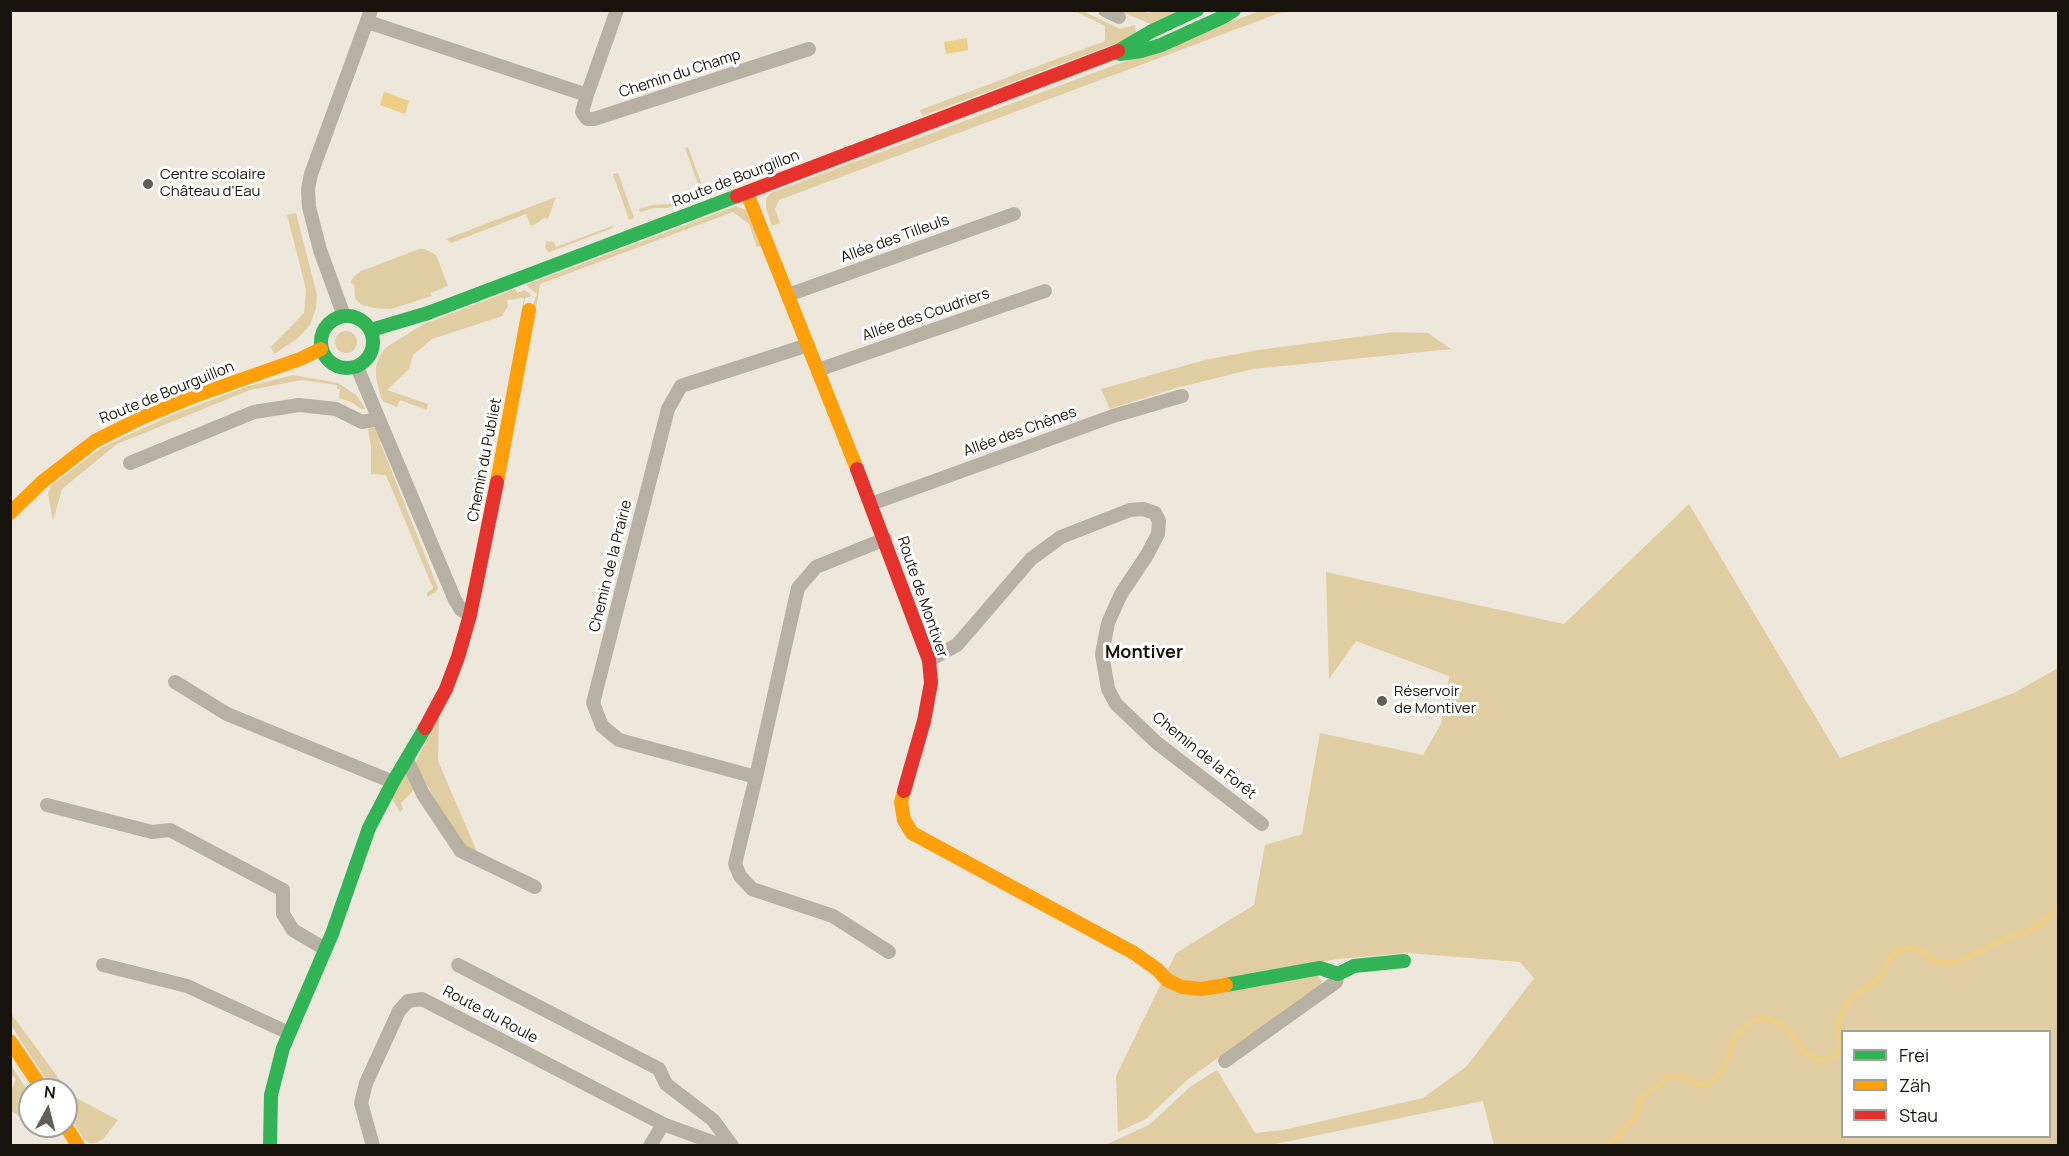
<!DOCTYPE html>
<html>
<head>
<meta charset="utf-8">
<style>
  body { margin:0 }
  #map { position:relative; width:2069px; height:1156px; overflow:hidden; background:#ede7dc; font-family:Manrope,sans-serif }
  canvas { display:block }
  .frame { position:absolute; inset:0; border:12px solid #17140d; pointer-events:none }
  .legend { position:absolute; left:1841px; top:1030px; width:210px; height:108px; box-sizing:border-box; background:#fff; border:2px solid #a2a19e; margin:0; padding:8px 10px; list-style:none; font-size:18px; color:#17140d }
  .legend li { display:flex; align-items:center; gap:12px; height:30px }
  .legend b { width:30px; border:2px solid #a2a19e }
  .north { position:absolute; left:18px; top:1078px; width:60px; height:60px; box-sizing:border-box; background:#fff; border:2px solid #a2a19e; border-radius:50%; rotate:7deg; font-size:16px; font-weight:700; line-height:24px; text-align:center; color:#17140d }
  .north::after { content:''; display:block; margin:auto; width:21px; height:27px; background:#625e55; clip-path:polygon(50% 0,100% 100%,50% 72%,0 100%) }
</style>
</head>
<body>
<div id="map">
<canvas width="2069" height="1156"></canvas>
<div class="frame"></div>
<ul class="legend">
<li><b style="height:8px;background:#30b455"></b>Frei</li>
<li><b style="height:8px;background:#ff9f0a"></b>Zäh</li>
<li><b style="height:8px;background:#e5322d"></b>Stau</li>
</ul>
<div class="north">N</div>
</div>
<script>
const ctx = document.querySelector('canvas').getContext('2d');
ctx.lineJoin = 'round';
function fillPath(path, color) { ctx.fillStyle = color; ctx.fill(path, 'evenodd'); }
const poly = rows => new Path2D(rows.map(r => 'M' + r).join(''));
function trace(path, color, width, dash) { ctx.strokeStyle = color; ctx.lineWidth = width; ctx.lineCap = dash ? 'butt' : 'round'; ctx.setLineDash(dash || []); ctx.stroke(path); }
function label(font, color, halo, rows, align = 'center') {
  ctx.font = font + ' Manrope,sans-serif'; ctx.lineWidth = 6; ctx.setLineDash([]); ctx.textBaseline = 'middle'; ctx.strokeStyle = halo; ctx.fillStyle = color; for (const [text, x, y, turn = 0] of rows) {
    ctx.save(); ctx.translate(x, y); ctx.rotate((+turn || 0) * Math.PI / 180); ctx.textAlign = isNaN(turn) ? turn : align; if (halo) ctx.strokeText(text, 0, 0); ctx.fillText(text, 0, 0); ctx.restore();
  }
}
fillPath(poly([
  [1075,11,1083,11,1120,29,1135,25,1136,31,1133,37,922,116,920,110,1105,41,1105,26],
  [1120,11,1142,11,1148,13,1156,11,1180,11,1153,25],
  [1260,11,1285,11,779,200,775,209,780,223,772,226,766,208,766,199,771,193],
  [688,147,705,193,668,208,654,208,640,212,639,209,653,205,668,204,701,192,685,148],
  [618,173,634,218,629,220,613,174],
  [556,197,548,219,543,218,536,224,531,226,526,214,451,243,446,239],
  [736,206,746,210,761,246,757,247,749,224,733,212,540,284,536,309,532,308,537,294,526,285],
  [296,213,317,295,316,308,310,325,297,339,274,354,271,347,304,313,306,289,287,215],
  [612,226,613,228,552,251,549,252,545,248,546,241,554,242,556,247],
  [419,249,425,249,436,255,448,286,430,293,432,296,391,309,374,308,362,305,355,299,354,285,350,282,354,277,361,271],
  [515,289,517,293,525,290,531,295,530,297,525,298,503,426,500,429,524,298,507,300,508,306,502,316,432,339,413,355,409,369,387,390,428,404,427,410,400,400,397,407,384,402,381,398,376,378,376,366,380,356,385,348,422,325],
  '335 342a11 11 0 1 1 22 0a11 11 0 1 1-22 0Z',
  [1395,332,1428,333,1451,349,1253,369,1176,388,1110,409,1101,389,1205,360,1258,350],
  [293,375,338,383,356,395,366,409,361,409,351,402,339,398,340,389,337,389,337,385,302,380,250,390,117,444,62,489,53,521,48,493,51,486,101,448,172,415,249,386],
  [373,427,378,428,380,433,380,442,438,588,436,592,427,597,427,593,433,588,386,475,371,474,371,447,368,429],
  [1689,504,1840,758,2014,693,2058,668,2058,1145,1494,1145,1483,1101,1270,1145,1100,1146,1107,1144,1149,1125,1191,1086,1217,1070,1255,1133,1283,1130,1423,1098,1467,1066,1534,978,1520,962,1408,953,1338,959,1302,965,1316,974,1321,980,1322,984,1187,1080,1146,1119,1118,1132,1116,1076,1176,953,1254,905,1265,845,1302,834,1320,733,1423,755,1441,724,1449,676,1356,641,1329,679,1326,572,1564,624],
  [1842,1032,2050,1032,2050,1136,1842,1136],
  [439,716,438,761,478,854,464,845,449,825,415,764],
  [404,773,411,774,414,787,412,792,401,803,403,809,400,812,391,797],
  [10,1012,71,1095,118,1120,103,1139,95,1143,89,1143,84,1139,66,1111,66,1090,53,1090,11,1025],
  [11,1065,30,1095,30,1123,11,1111,11,1092,16,1079,11,1075]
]), '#e0cea2');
fillPath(poly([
  [967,38,968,50,946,54,944,42],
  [384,92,409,101,405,114,380,105]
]), '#ecce85');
trace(poly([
  [1604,1146,1616,1139,1635,1117,1639,1101,1644,1095,1669,1077,1684,1077,1701,1086,1710,1083,1723,1070,1735,1036,1753,1020,1768,1018,1789,1030,1800,1048,1813,1058,1824,1060,1836,1056,1840,1043,1837,1027,1843,1011,1853,996,1874,983,1884,972,1889,958,1896,952,1909,948,1922,951,1934,960,1948,963,1962,960,2007,938,2024,933,2045,921,2058,907]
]), '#ecce85', 5);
trace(poly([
  [1105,10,1119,17],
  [368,22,587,95,617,10],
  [587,95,582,112,587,119,594,119,809,49],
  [788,295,1014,214],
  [344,316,320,250,309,207,308,189,311,174,371,10],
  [357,367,455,600,461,610,470,615],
  [818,370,1045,291],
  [130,463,254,412,299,405,336,409,362,422,378,419],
  [871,504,1113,416,1182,396],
  [885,539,816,567,798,588,756,777,735,864,740,876,752,889,833,916,889,952],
  [929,660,957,645,1031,559,1061,537,1130,510,1143,509,1155,513,1159,521,1158,534,1147,555,1121,594,1108,623,1102,654,1108,689,1116,704,1157,743,1262,824],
  [175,682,227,714,393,782],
  [407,760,423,794,461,851,535,887],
  [756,777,619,740,602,726,593,703,668,409,681,386,808,345],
  [47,805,152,832,170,830,283,890,283,914,293,930,325,949],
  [103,965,187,986,289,1033],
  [458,965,659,1069,666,1084,713,1120,732,1146],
  [1225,1061,1336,982,1338,974],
  [373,1146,361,1103,366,1083,399,1011,408,1001,422,999,663,1124,723,1146],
  [650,1146,663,1124]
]), '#b7b1a3', 14);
trace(poly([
  [1118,51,1152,31,1197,10],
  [1120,54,1141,51,1161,45,1223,17,1234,10],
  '321 342a26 26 0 1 1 52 0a26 26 0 1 1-52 0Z',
  [371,330,428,313,737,196],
  [1226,985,1320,968,1338,974,1354,966,1404,961],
  [270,1146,271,1095,283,1048,332,934,369,828,393,782,425,728]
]), '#30b455', 14);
trace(poly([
  [747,193,857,469],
  [497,482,529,310],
  [10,513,42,482,95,441,141,418,192,397,300,359,321,349],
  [904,791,901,802,904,820,912,833,1134,953,1158,970,1167,980,1182,987,1201,989,1226,985],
  [10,1041,43,1090],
  [66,1126,78,1146]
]), '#ff9f0a', 14);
trace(poly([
  [737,196,1118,51],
  [857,469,929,660,931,683,924,721,904,791],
  [425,728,446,689,458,657,470,615,497,482]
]), '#e5322d', 14);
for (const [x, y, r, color] of [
  [148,184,6,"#625e55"],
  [1382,701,6,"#625e55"]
]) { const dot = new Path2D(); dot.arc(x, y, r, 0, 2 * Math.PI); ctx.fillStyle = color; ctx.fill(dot); trace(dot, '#fff', 2); }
label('15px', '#17140d', '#fff', [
  ["Chemin du Champ",680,74,-18],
  ["Route de Bourgillon",736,179,-21],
  ["Allée des Tilleuls",895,239,-20],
  ["Allée des Coudriers",926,315,-19],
  ["Route de Bourguillon",167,393,-22],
  ["Allée des Chênes",1020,432,-20],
  ["Chemin du Publiet",485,460,-79],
  ["Chemin de la Prairie",611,566,-76],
  ["Route de Montiver",922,597,71],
  ["Chemin de la Forêt",1204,756,39],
  ["Route du Roule",490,1015,28]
]);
label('15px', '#17140d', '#fff', [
  ["Centre scolaire",160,175],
  ["Château d'Eau",160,192],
  ["Réservoir",1394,692],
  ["de Montiver",1394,709]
], 'left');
label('bold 18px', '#17140d', '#fff', [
  ["Montiver",1144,653]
]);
</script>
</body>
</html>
